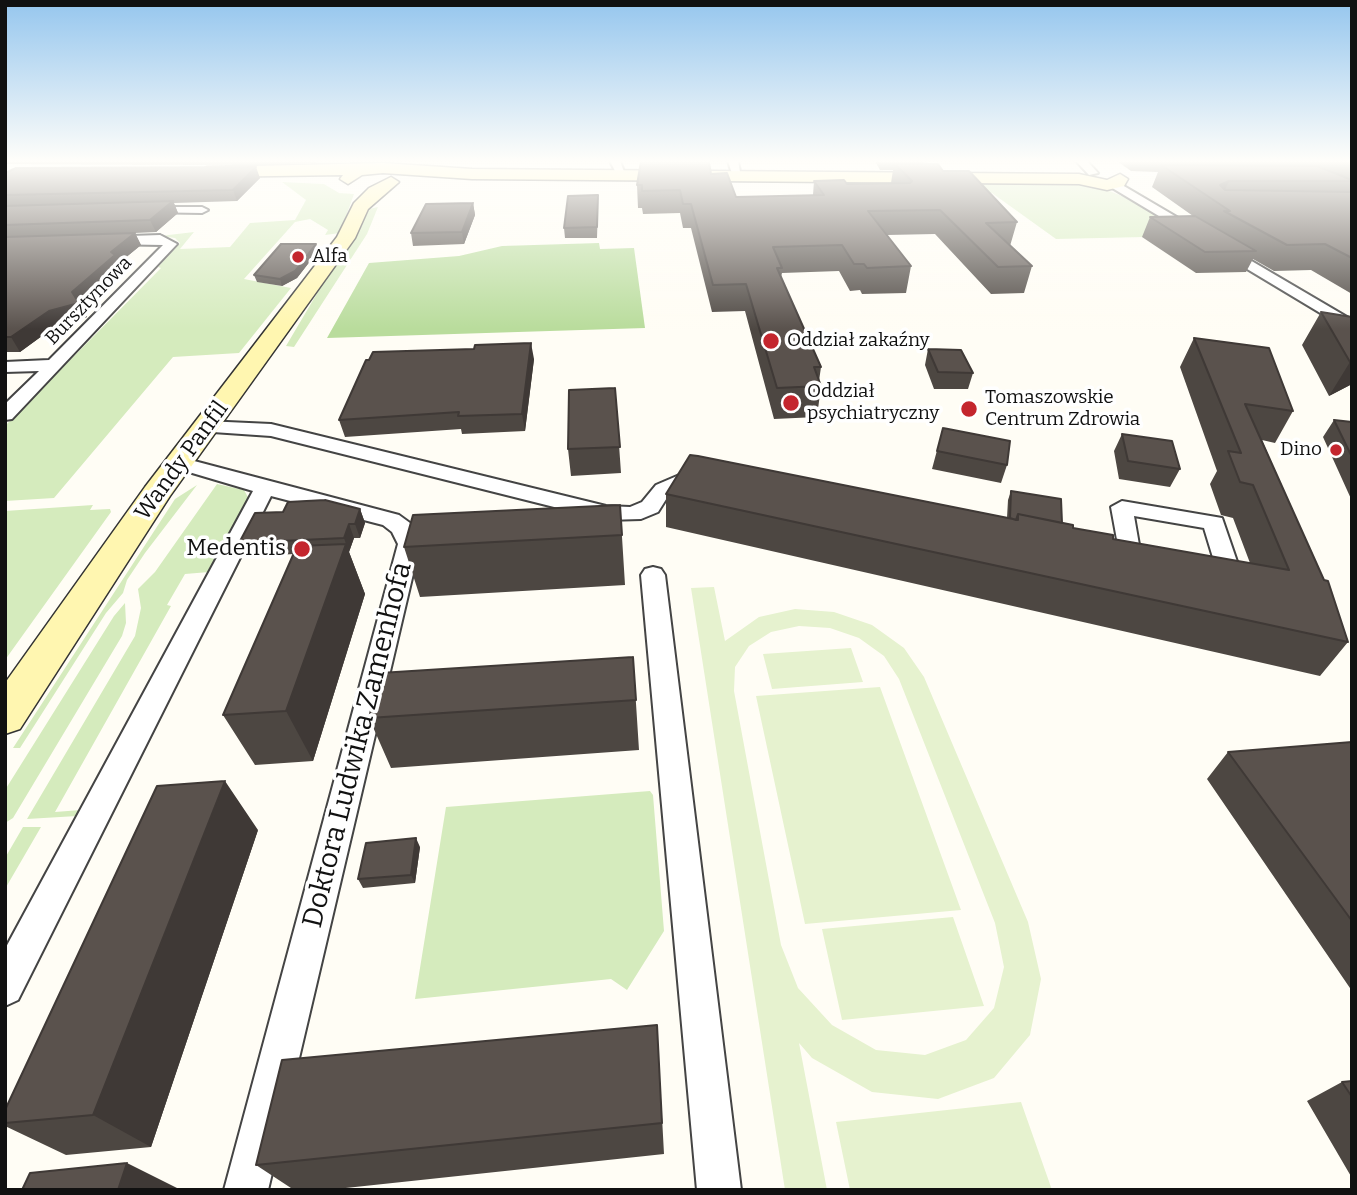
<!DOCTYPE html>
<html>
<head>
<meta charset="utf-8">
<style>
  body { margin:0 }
  #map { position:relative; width:1357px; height:1195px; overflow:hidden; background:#fffdf5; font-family:Bitter,serif }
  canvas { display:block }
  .frame { position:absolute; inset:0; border:7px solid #111; pointer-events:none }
</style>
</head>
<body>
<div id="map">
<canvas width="1357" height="1195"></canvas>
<div class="frame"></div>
</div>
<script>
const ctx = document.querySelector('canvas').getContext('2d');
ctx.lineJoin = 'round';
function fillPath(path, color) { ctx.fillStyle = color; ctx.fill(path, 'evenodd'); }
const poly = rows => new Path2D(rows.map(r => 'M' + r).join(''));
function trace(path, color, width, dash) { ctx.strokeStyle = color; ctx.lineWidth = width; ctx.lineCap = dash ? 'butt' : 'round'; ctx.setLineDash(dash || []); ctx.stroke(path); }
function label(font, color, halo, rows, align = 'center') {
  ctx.font = font + ' Bitter,serif'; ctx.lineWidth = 7; ctx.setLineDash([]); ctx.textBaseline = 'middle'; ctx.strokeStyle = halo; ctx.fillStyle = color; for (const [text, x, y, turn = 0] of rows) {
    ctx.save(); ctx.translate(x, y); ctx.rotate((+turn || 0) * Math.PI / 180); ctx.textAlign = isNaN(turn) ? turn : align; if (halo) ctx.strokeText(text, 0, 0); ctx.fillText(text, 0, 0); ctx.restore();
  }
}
fillPath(poly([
  [282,182,324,184,339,193,354,194,340,233,325,235,328,230,310,219,295,222,244,279,291,288,239,353,173,357,54,498,5,501,5,426,161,268,158,267,180,243,175,238,160,236,194,232,180,249,230,247,250,223,295,220,306,200],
  [948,183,1065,183,1102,188,1122,196,1190,236,1056,239,992,193,954,193],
  [378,207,367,234,294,347,286,346,322,285,360,230,369,209],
  [217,484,244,490,249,499,209,572,185,574,167,605,171,606,55,812,81,810,77,816,27,819,135,636,141,608,138,589,155,572],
  [197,485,145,553,127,580,123,593,106,613,20,748,13,748,175,499],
  [93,505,90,510,110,509,111,512,5,660,5,511],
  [125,603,126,623,122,636,13,818,5,823,5,790,114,616],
  [650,791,653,795,664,931,627,990,611,979,415,999,446,807],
  [23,827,41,827,5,889,5,858]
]), '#d5ebbd');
fillPath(poly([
  [599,243,600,249,634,248,645,328,327,338,369,263,459,256,502,246]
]), '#b9dc9c');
fillPath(poly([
  [714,587,725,641,759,617,795,609,834,612,872,625,904,648,924,677,1028,922,1041,979,1030,1035,994,1078,938,1099,872,1092,812,1058,799,1043,827,1190,785,1190,691,588],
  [799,626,830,628,859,638,884,656,899,679,995,923,1004,967,994,1008,966,1040,925,1055,876,1050,832,1025,798,988,781,945,734,691,735,667,749,646,771,632],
  [851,648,863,682,772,689,763,654],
  [880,687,961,910,805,924,756,696],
  [953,917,984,1006,842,1020,822,929],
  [1021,1102,1052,1190,850,1190,836,1122]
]), '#e6f2cf');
const street = poly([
  [610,161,620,161,626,177,618,177,610,161],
  [728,161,738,161,741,177,733,177,728,161],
  [1076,161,1087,161,1098,173,1089,175,1076,161],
  [1109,182,1117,182,1352,320,1352,332,1109,186,1109,182],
  [138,207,202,207,208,210,202,213,142,212,136,209,138,207],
  [160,235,177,244,12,419,5,420,5,404,39,371,5,372,5,362,49,360,163,245,104,244,98,240,100,237,160,235],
  [205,421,271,424,606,506,630,507,642,502,656,485,684,473,703,474,713,480,710,484,687,485,670,493,658,512,641,519,606,520,271,436,198,431,196,427,205,421],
  [179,457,399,515,410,523,420,544,268,1190,224,1190,398,544,392,532,383,525,271,496,18,1000,5,1006,5,949,253,491,172,467,169,463,172,459,179,457],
  [1122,501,1222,518,1244,582,1240,588,1223,588,1215,586,1211,580,1218,574,1204,528,1134,516,1142,562,1138,567,1122,567,1111,507,1122,501],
  [653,567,661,569,665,575,741,1190,697,1190,641,575,645,569,653,567]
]);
const secondary = poly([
  [383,163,472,169,1079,174,1107,180,1120,174,1128,179,1124,186,1107,190,1079,184,472,179,383,173,362,175,348,184,340,179,343,175,207,177,199,172,207,167,383,163],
  [391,177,399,182,368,209,355,238,170,496,20,729,5,734,5,683,145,487,337,237,354,203,369,188,391,177]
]);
trace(street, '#444', 4);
trace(secondary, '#333', 3);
fillPath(street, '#fff');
fillPath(secondary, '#fff6b0');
fillPath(poly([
  [5,161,360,161,259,165,5,164],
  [875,161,923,161,924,164,943,171,1017,222,1010,246,1032,266,1024,293,991,294,935,234,887,235,911,266,906,293,862,294,860,290,850,291,839,271,782,273,781,277,821,367,819,381,821,386,817,417,774,419,745,311,712,312,691,228,683,228,680,213,643,214,642,208,638,208,637,185,711,174,736,197,813,195,814,181,847,184,891,183,893,170,880,170],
  [1117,161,1352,161,1352,294,1311,270,1274,271,1253,259,1246,272,1196,273,1142,237,1150,217,1193,216,1152,187,1158,172,1131,171],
  [5,173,260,178,237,201,174,203,178,213,156,232,135,233,141,245,119,263,121,268,80,305,87,317,57,325,20,352,5,352],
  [473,203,475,215,464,244,413,246,411,233],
  [598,205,597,238,565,238,564,228],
  [318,251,297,278,282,286,257,282,254,275],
  [1321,312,1352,317,1352,384,1329,396,1302,345],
  [1194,338,1293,411,1275,443,1262,440,1348,642,1320,676,666,527,666,494,1007,518,1008,500,1011,491,1062,523,1073,528,1113,539,1250,563,1233,518,1221,515,1210,484,1217,471,1180,367],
  [928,349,973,373,968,389,934,389,925,365],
  [534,359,525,431,462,434,461,429,345,437,339,420,369,360],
  [615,388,621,473,571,476,568,449],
  [1334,420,1352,422,1352,501,1323,437],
  [943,428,1007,465,1001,483,932,469],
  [1122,434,1180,469,1170,487,1119,479,1114,451],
  [620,505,625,585,420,597,404,547],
  [360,509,365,523,360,538,354,538,349,552,365,594,313,761,255,765,223,715,294,554,246,557,239,543],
  [633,657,639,750,391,768,369,718],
  [1352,742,1352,991,1207,779,1228,752],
  [258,830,151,1147,66,1155,5,1126,5,1110],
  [420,847,415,883,363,888,358,879],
  [657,1025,664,1154,327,1190,294,1190,256,1165],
  [1352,1081,1352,1178,1307,1101,1342,1082]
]), '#4d4742');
fillPath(poly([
  [256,167,260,178,237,201,233,190],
  [1229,181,1219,203,1220,185],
  [173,201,178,213,156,232,150,220],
  [473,203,475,215,464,244,462,232],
  [135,233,141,245,119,263,121,268,80,305,87,317,57,325,20,352,11,337,72,292,111,252],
  [316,244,318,251,297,278,282,286,280,279],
  [531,343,534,359,525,431,522,414],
  [1352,361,1352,384,1329,396,1350,362],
  [360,509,365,523,360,538,355,524],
  [349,524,354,538,349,552,365,594,313,761,286,711,346,544,344,538],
  [225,781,258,830,151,1147,93,1115],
  [416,838,420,847,415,883,411,875],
  [127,1163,181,1190,118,1190]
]), '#3f3936');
const building = poly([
  [641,161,709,162,711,174,727,173,736,197,824,195,814,181,844,180,847,184,910,183,912,181,894,163,938,164,943,171,969,171,1017,222,986,223,1032,266,998,267,940,210,868,211,911,266,867,268,864,264,854,264,842,245,773,247,782,268,777,268,821,367,814,367,821,386,777,388,746,284,713,285,691,204,683,204,680,190,642,191,642,185,637,185,641,161],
  [879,161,923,161,924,164,881,164,879,161],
  [1161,165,1317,166,1352,180,1352,181,1229,181,1220,185,1225,190,1352,192,1352,258,1325,244,1287,245,1224,211,1230,211,1161,165],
  [256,167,233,190,5,195,5,173,16,168,256,167],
  [598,195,597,227,564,228,568,196,598,195],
  [173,201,150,220,5,225,5,206,173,201],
  [473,203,462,232,411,233,426,204,473,203],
  [1195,216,1256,251,1205,252,1150,217,1195,216],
  [135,233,111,252,115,255,72,292,79,303,49,311,11,337,5,337,5,237,135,233],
  [281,244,316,244,295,271,280,279,254,275,281,244],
  [1321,312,1352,317,1352,361,1350,362,1321,312],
  [1194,338,1269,348,1293,411,1245,404,1324,580,1328,581,1348,642,666,494,690,455,698,456,1018,520,1018,514,1073,525,1073,528,1113,535,1113,539,1289,570,1253,485,1240,482,1228,451,1241,453,1194,338],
  [531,343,522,414,458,416,459,412,339,420,366,360,369,360,373,352,474,349,475,345,531,343],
  [928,349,961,350,973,373,938,372,928,349],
  [615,388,620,447,568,449,569,390,615,388],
  [1334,420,1352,422,1352,457,1334,420],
  [943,428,1010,441,1007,465,937,451,943,428],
  [1122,434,1172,441,1180,469,1128,461,1122,434],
  [1011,491,1061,499,1062,523,1018,514,1016,520,1010,518,1011,491],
  [325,500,360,509,355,524,349,524,344,538,239,543,255,513,283,512,288,502,325,500],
  [620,505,622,535,404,547,413,515,620,505],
  [346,544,286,711,223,715,297,546,346,544],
  [633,657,636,700,369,718,380,673,633,657],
  [1352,742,1352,921,1228,752,1352,742],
  [225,781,93,1115,5,1123,5,1110,157,786,225,781],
  [416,838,411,875,358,879,366,843,416,838],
  [657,1025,662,1123,256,1165,282,1060,657,1025],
  [1352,1081,1352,1097,1342,1082,1352,1081],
  [127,1163,118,1190,22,1190,30,1173,127,1163]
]);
fillPath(building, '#5a524d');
trace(building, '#3f3936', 2);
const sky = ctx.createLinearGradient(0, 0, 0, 329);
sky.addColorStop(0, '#95c6ee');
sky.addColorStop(0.49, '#fffefa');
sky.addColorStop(1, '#fffefa00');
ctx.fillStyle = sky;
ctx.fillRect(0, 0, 1357, 329);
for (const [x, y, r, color] of [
  [298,257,7,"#c4262e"],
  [771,341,9,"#c4262e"],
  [791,403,9,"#c4262e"],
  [969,409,9,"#c4262e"],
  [1336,450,7,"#c4262e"],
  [302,549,9,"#c4262e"]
]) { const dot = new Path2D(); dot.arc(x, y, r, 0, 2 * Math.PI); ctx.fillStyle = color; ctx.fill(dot); trace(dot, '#fff', 2.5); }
label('19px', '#111', '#fff', [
  ["Alfa",312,257],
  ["Oddział zakaźny",787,341],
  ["Oddział",807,392],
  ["psychiatryczny",807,414],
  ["Tomaszowskie",985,398],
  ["Centrum Zdrowia",985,420],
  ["Dino",1322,450,"right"]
], 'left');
label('19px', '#111', '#fff', [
  ["Bursztynowa",89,301,-46]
]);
label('23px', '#111', '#fff', [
  ["Wandy Panfil",182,461,-54]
]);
label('23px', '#111', '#fff', [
  ["Medentis",286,549]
], 'right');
label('28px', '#111', '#fff', [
  ["Doktora Ludwika Zamenhofa",358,745,-76]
]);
</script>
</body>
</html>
